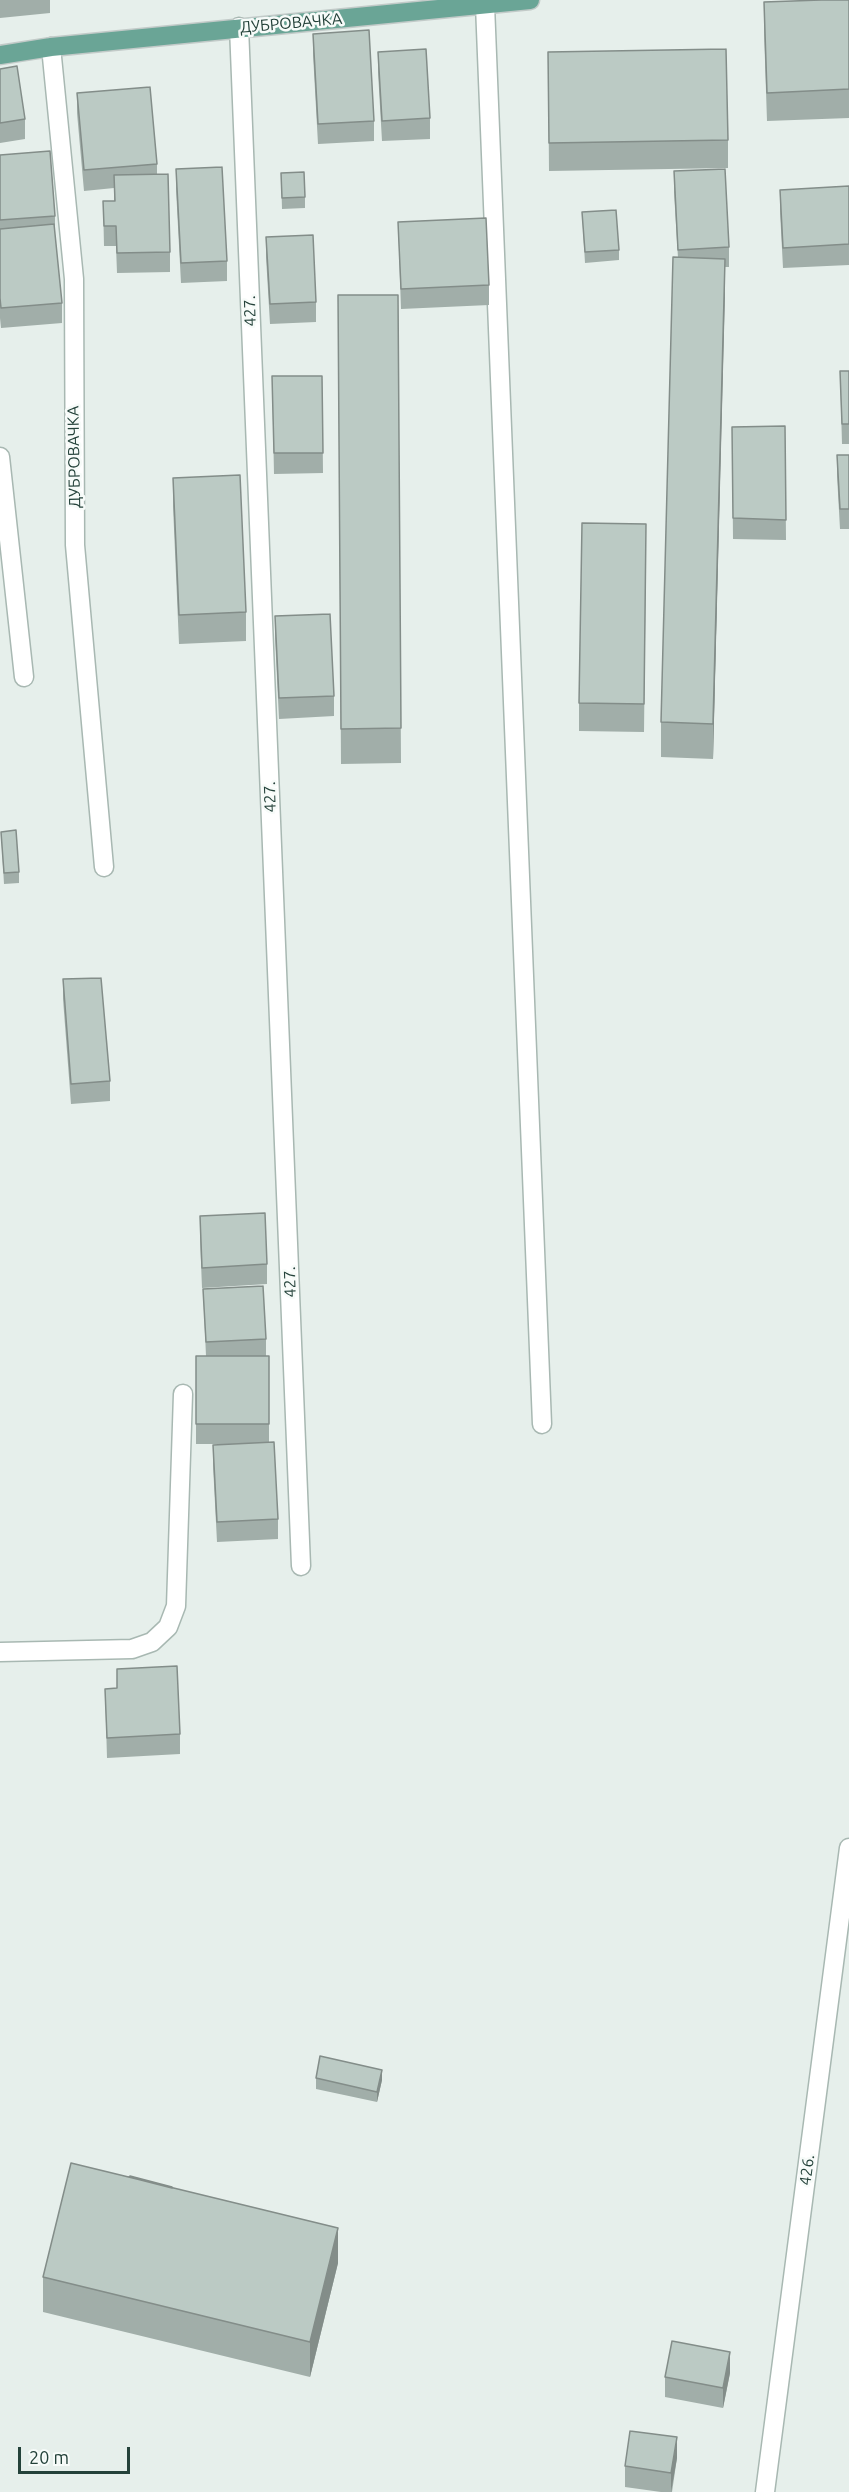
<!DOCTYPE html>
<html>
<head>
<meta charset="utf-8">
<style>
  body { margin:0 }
  #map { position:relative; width:849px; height:2492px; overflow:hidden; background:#e6efeb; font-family:Ubuntu,sans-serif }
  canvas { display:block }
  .scale { position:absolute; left:18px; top:2447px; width:112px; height:27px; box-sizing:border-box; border:3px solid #24423a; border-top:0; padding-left:8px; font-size:18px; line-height:21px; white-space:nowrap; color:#24423a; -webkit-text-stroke:4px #f7fbf9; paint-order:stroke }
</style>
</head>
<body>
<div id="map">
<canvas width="849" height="2492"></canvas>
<div class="scale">20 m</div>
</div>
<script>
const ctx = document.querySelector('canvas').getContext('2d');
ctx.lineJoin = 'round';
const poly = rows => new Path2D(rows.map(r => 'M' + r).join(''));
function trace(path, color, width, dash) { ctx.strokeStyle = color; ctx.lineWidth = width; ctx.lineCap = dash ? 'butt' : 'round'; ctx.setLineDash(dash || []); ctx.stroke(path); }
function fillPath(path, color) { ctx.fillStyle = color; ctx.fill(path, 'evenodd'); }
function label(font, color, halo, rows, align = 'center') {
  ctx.font = font + ' Ubuntu,sans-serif'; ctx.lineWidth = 5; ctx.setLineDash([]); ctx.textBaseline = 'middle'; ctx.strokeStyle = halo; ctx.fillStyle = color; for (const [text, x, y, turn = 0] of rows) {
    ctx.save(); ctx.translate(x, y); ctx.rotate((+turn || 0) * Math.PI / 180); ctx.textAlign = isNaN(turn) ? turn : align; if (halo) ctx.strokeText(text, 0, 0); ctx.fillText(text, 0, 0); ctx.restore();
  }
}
const minor = poly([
  [485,5,542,1424],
  [239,27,301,1566],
  [51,47,74,279,75,545,104,867],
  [0,457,24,677],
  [0,1652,132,1649,152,1642,168,1627,176,1606,183,1394],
  [765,2492,849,1848]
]);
const primary = poly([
  [0,55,51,47,530,0]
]);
trace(minor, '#a8b8b2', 21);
trace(primary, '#c2cac8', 21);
trace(minor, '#fff', 18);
trace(primary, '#6aa596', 18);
fillPath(poly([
  [0,0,50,0,50,13,0,18],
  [849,0,849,118,767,121,764,31,764,2],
  [313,34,374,121,374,141,318,144,313,54],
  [378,52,430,118,430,139,382,141,378,72],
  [548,52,728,140,728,168,549,171],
  [0,69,25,119,25,139,0,143],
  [77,93,157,164,157,174,170,252,170,272,117,273,116,246,104,246,103,201,114,201,114,188,84,191,77,113],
  [0,155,55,216,55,235,62,303,62,323,1,328,0,318],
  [176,169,227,261,227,281,181,283,176,189],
  [674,171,729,247,729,267,725,267,713,759,661,757,661,722,678,258,674,192],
  [281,173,305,197,305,208,282,209],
  [849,186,849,265,783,268,780,211,780,190],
  [582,212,619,250,619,260,585,263],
  [398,222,489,285,489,305,401,309],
  [266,237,316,302,316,322,270,324,266,257],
  [338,295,398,295,401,763,341,764],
  [840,371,849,371,849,444,842,444],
  [272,376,322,376,323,473,274,474],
  [785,426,786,540,733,539,732,427],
  [837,455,849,455,849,529,840,529,837,475],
  [173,478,246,612,246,641,179,644,173,506],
  [646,553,644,732,579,731,579,703],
  [275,616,334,696,334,716,279,719,275,637],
  [1,832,19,872,19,883,4,884],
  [63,979,110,1081,110,1101,71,1104,63,999],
  [200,1216,267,1264,267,1284,202,1288,200,1237],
  [203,1289,266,1339,266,1356,269,1356,269,1442,278,1519,278,1539,217,1542,213,1465,213,1445,244,1444,196,1444,196,1356,206,1356],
  [117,1669,180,1734,180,1754,107,1758,105,1689,117,1688],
  [316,2078,382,2080,377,2102,316,2089],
  [129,2177,172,2188,338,2263,310,2377,43,2312,43,2277],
  [730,2373,723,2408,665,2397,665,2377],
  [677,2458,672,2492,661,2492,625,2487,625,2466]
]), '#a1aea9');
fillPath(poly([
  [725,259,725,294,713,759,713,724],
  [382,2070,382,2080,377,2102,377,2092],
  [338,2228,338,2263,310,2377,310,2342],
  [730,2352,730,2373,723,2408,723,2388],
  [677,2437,677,2458,671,2492,671,2473]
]), '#838d89');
const building = poly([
  [821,0,849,0,849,89,767,93,764,2,821,0],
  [369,30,374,121,318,124,313,34,369,30],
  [426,49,430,118,382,121,378,52,426,49],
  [726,49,728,140,549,143,548,52,726,49],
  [17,66,25,119,0,123,0,69,17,66],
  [150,87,157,164,84,170,77,93,150,87],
  [50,151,55,216,0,220,0,155,50,151],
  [222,167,227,261,181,263,176,169,222,167],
  [725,169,729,247,678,250,674,171,725,169],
  [304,172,305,197,282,198,281,173,304,172],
  [168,174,170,252,117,253,116,226,104,226,103,201,115,201,114,175,168,174],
  [849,186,849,244,783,248,780,190,849,186],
  [616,210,619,250,585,252,582,212,616,210],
  [486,218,489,285,401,289,398,222,486,218],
  [54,224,62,303,1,308,0,298,0,229,54,224],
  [313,235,316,302,270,304,266,237,313,235],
  [673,257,725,259,713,724,661,722,673,257],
  [338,295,398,295,401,728,341,729,338,295],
  [840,371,849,371,849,424,842,424,840,371],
  [272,376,322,376,323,453,274,453,272,376],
  [785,426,786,520,733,518,732,427,785,426],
  [837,455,849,455,849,509,840,509,837,455],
  [240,475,246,612,179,615,173,478,240,475],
  [582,523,646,524,644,704,579,703,582,523],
  [330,614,334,696,279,698,275,616,330,614],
  [16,830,19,872,4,873,1,832,16,830],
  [101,978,110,1081,71,1084,63,979,101,978],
  [265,1213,267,1264,202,1268,200,1216,265,1213],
  [263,1286,266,1339,206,1342,203,1289,263,1286],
  [196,1356,269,1356,269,1424,196,1424,196,1356],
  [274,1442,278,1519,217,1522,213,1445,274,1442],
  [177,1666,180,1734,107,1738,105,1689,117,1688,117,1669,177,1666],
  [320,2056,382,2070,377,2092,316,2078,320,2056],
  [71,2163,338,2228,310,2342,43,2277,71,2163],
  [130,2176,172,2187,172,2188,129,2177,130,2176],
  [672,2341,730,2352,723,2388,665,2377,672,2341],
  [630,2431,677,2437,671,2473,625,2466,630,2431]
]);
fillPath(building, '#bbcac4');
trace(building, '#838d89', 1.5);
label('16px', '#24423a', '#f7fbf9', [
  ["ДУБРОВАЧКА",291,23,-5],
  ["427.",250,311,-92],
  ["ДУБРОВАЧКА",74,457,-91],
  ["427.",270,797,-92],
  ["427.",290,1282,-92],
  ["426.",807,2170,-83]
]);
</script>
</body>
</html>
